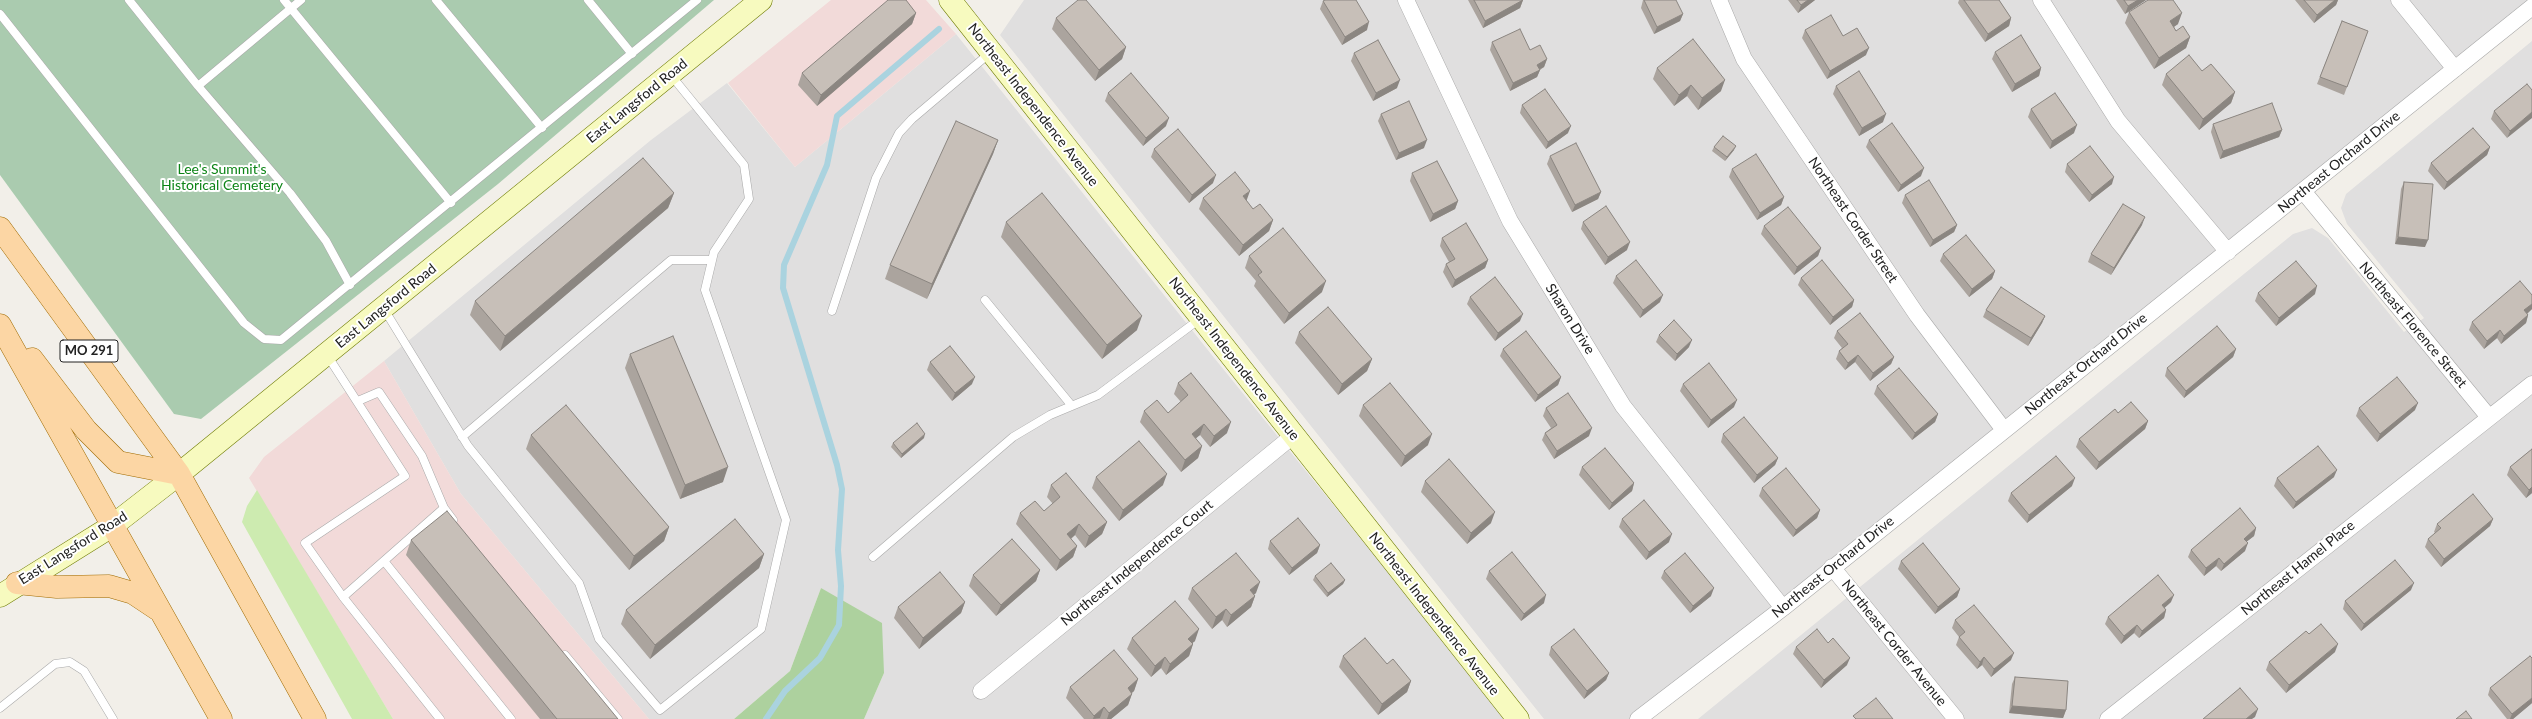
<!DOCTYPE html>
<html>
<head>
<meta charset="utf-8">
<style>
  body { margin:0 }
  canvas { display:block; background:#f2efe9 }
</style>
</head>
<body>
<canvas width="2532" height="719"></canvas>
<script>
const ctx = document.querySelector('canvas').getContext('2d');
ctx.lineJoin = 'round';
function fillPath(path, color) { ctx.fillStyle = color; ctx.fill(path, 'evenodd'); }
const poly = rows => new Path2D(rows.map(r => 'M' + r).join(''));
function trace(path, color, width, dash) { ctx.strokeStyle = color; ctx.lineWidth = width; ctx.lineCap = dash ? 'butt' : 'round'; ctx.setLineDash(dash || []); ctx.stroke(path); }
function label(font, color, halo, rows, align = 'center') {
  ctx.font = font + ' Lato,sans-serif'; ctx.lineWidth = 4; ctx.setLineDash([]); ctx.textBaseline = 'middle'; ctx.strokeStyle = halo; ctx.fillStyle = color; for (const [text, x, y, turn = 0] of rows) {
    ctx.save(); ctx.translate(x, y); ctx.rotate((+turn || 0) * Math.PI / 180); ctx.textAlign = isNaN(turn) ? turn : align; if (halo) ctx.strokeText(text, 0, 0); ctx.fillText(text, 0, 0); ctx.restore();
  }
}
fillPath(poly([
  [1024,0,2532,0,1646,719,1544,719,1000,35],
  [956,34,1211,354,1507,719,864,719,884,673,821,588,790,671,734,719,649,719,461,494,384,361,651,140,727,83,795,167],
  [2532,41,2532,719,1698,719,2293,234,2312,228,2328,238,2404,332,2424,318,2347,224,2341,208,2346,194]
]), '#e0dfdf');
fillPath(poly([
  [831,0,926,0,956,34,795,167,728,83],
  [384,361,461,494,649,719,393,719,249,478,264,457]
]), '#f2dad9');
fillPath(poly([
  [257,490,393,719,352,719,242,522,247,506]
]), '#cdebb0');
fillPath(poly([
  [821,588,882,623,884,673,864,719,734,719,790,671]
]), '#add19e');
fillPath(poly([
  [0,0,714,0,498,184,201,419,174,414,0,175]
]), '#aacbaf');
trace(poly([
  [766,719,785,691,820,658,839,625,841,586,838,550,842,489,837,465,783,288,784,265,827,165,837,116,939,29]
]), '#aad3df', 6);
const lane = poly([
  [129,0,198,86,290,193,326,241,350,285],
  [284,0,451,203],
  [436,0,542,128],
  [588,0,632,54],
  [0,14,244,323,264,339,281,340,697,0],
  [198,86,301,0],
  [985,300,1072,406],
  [384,309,468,446,579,583,599,639,660,710,761,629,786,520,705,290,714,252,749,199,744,165,670,74],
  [832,311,876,178,899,133,912,119,991,52],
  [327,355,405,476,305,543,343,597,440,719],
  [358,401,379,392,422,456,444,508],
  [462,437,671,260,712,260],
  [873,557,1013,437,1050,415,1098,395,1201,318],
  [384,561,511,719],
  [343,597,444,508,453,520],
  [565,655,618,719],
  [0,708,55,664,70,662,84,671,113,719]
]);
const street = poly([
  [1406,0,1510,221,1623,406,1783,608],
  [1719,0,1744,59,1917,315,2004,430],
  [2041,0,2118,121,2228,252],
  [2399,0,2455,69],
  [2303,191,2488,416],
  [1832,567,1956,719],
  [981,691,1294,435],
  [1638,719,1783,608,2532,7],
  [2108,719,2532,384]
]);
const secondary = poly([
  [950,0,1518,719],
  [0,596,112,526,179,474,761,0]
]);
const primary = poly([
  [0,228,179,474,315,719],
  [0,325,221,719],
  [32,359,86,430,118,462,179,474],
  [17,583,57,587,109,586,133,593,157,609]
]);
trace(lane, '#a9a9a9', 9);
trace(street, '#a9a9a9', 17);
trace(secondary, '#707d05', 23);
trace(primary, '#a06b00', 23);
trace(lane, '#fff', 8);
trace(street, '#fff', 16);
trace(secondary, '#f7fabf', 22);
trace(primary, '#fcd6a4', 22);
fillPath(poly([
  [1468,0,1523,0,1520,8,1483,28],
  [1643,0,1683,14,1680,21,1654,34,1641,8],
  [1788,0,1815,0,1798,13],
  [1959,0,1999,0,2011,18,2009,26,1985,42,1958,3],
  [2116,0,2146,0,2125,14],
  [2295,0,2338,0,2336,5,2314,23],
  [1323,1,1367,30,1342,45,1320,9],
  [2129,12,2178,24,2174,27,2176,31,2190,37,2186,48,2154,69,2125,23],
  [916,13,912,24,817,106,798,85,802,73],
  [1056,18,1126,47,1122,59,1095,81,1052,29],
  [2342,21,2368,31,2344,95,2317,84],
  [1805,30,1843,36,1866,55,1827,79,1802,38],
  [1492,42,1530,50,1547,59,1544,67,1540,70,1537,77,1510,91,1490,50],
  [1995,52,2041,68,2039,76,2012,92,1992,59],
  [1354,53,1397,88,1373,101,1351,61],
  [1657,68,1721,91,1698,110,1687,96,1674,106,1653,79],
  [2166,74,2235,92,2231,103,2199,130,2162,85],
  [1836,86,1883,122,1859,136,1833,94],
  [2532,90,2507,138,2491,119,2494,111],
  [1108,93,1166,126,1143,146,1105,101],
  [1522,105,1568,133,1546,149,1520,113],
  [2031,109,2074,133,2050,149,2028,117],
  [1381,114,1424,148,1396,160,1378,121],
  [2213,124,2282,130,2279,137,2220,159,2211,132],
  [998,140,993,154,927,299,885,279,890,265],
  [1869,140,1921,176,1898,192,1866,147],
  [1714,147,1734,150,1725,161,1712,151],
  [2490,147,2487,155,2444,190,2428,171,2431,163],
  [1154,149,1213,183,1189,203,1151,157],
  [1550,156,1601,192,1598,199,1572,212,1547,164],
  [2067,164,2112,184,2089,202,2065,172],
  [1732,169,1784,197,1781,205,1757,220,1729,177],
  [1412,173,1458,201,1455,209,1430,222,1410,181],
  [2404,182,2425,247,2395,244,2401,189],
  [674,193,668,208,500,351,470,315,475,301],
  [1905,195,1957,225,1954,232,1930,247,1902,203],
  [1203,198,1246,200,1253,209,1273,220,1269,231,1239,256,1199,209],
  [1006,222,1137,330,1102,359,1001,237],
  [1583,222,1627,250,1605,265,1581,229],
  [2142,225,2111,275,2088,262,2091,254],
  [1764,226,1821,248,1818,256,1794,275,1761,234],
  [1442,238,1488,260,1485,268,1452,288,1443,272,1446,264,1449,262,1440,246],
  [1943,254,1995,271,1992,279,1969,297,1940,261],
  [1249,256,1322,292,1284,324,1254,286,1256,281,1245,268],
  [1616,276,1660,302,1640,318,1613,283],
  [1801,278,1854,300,1852,307,1830,325,1798,285],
  [2258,293,2315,294,2276,326,2255,301],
  [2532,295,2532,309,2527,314,2528,315,2526,323,2501,344,2497,338,2484,349,2469,330,2472,322],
  [1470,297,1520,321,1495,341,1467,304],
  [1986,310,2045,316,2042,323,2028,346,1983,317],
  [1837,331,1894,357,1891,364,1870,381,1855,362,1845,370,1836,359,1839,351,1842,348,1834,338],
  [1299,332,1372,359,1367,371,1338,395,1295,343],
  [1659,335,1689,347,1675,361,1656,342],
  [1503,349,1561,377,1558,385,1535,402,1500,356],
  [2236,349,2233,357,2184,398,2165,376,2167,368],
  [630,354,723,482,680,499,625,368],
  [930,362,972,384,952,401,927,370],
  [1178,383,1227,433,1210,447,1200,435,1195,438,1202,446,1198,458,1181,472,1140,422,1144,411,1168,413,1181,402,1174,394],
  [1683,384,1734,407,1708,428,1680,391],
  [1877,386,1938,414,1935,422,1912,440,1874,394],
  [1363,405,1428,445,1401,467,1359,416],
  [1546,408,1589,436,1554,459,1542,440,1545,433,1551,428,1543,416],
  [2359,408,2415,410,2377,442,2356,416],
  [2118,413,2148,421,2145,429,2096,470,2076,447,2079,439],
  [1723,434,1778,458,1775,465,1754,483,1721,442],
  [531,435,669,527,664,541,629,570,526,449],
  [924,438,901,458,891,447,893,443],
  [2532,449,2532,493,2526,498,2507,475,2510,467],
  [1582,467,1634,483,1632,491,1609,510,1579,475],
  [1096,477,1163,485,1119,521,1092,488],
  [2334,477,2293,509,2274,486,2277,478],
  [1425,481,1491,523,1467,544,1421,492],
  [1051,485,1107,522,1102,534,1085,548,1075,535,1071,539,1077,546,1073,557,1056,571,1016,524,1020,513,1044,511,1053,504,1047,497],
  [2072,486,2027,523,2008,501,2011,493],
  [1762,488,1820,510,1817,518,1793,537,1759,496],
  [1622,519,1669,542,1646,560,1619,527],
  [2493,519,2490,526,2441,567,2425,547,2428,539,2435,533,2434,532,2437,524],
  [2256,528,2254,536,2246,542,2245,551,2221,571,2216,566,2204,576,2188,557,2191,550],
  [411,540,618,719,540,719,406,555],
  [1270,541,1320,545,1317,553,1289,575,1268,549],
  [764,554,759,568,650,659,621,624,626,610],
  [1901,561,1960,589,1957,597,1935,614,1898,569],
  [1040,570,1036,581,996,616,969,586,973,575],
  [1489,571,1544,603,1521,621,1486,579],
  [1664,571,1711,596,1690,613,1661,578],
  [1315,576,1345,580,1343,584,1327,597,1313,580],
  [1192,588,1256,593,1253,595,1255,596,1251,607,1227,627,1222,620,1212,629,1188,599],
  [2411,590,2361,631,2343,609,2345,601],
  [965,602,961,613,919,649,894,618,898,607],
  [2171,602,2164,608,2166,610,2164,618,2139,638,2134,633,2121,644,2105,624,2108,617],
  [1955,620,2011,660,1991,677,1982,665,1977,669,1956,645,1959,637,1952,628],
  [1132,638,1195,641,1192,643,1193,644,1189,656,1166,675,1161,668,1151,677,1127,649],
  [1828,643,1847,665,1821,688,1793,654,1796,647],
  [1551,647,1609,673,1606,680,1584,699,1549,655],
  [2335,652,2286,693,2266,670,2269,662],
  [1343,656,1387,664,1411,681,1407,692,1378,715,1339,667],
  [2015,677,2066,710,2063,718,2009,713,2012,684],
  [1138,679,1134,691,1132,693,1128,705,1111,719,1084,719,1066,698,1070,687],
  [2490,688,2532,703,2513,719,2507,719,2488,695]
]), '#aba49e');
fillPath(poly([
  [1523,0,1520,8,1483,28,1485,21],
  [1808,0,1815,0,1798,13,1801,5],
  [2138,0,2146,0,2125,14,2128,6],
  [2335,0,2338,0,2336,5,2314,23,2317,15],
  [916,13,912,24,817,106,821,95],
  [2182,13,2178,24,2166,32,2170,21],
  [1683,14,1680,21,1654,34,1657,27],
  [2011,18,2009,26,1985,42,1988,34],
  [1369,22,1367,30,1342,45,1345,37],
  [2190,37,2186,48,2154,69,2159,58],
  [1126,47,1122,59,1095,81,1099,70],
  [1869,48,1866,55,1827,79,1830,71],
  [1547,59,1544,67,1534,72,1537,65],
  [2041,68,2039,76,2012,92,2015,84],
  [1540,70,1537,77,1510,91,1513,83],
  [1400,80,1397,88,1373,101,1376,93],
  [1725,80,1721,91,1698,110,1702,98],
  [1691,85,1687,96,1674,106,1679,95],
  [2235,92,2231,103,2199,130,2203,119],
  [2532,112,2532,118,2507,138,2510,131],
  [1886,114,1883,122,1859,136,1862,128],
  [1169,118,1166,126,1143,146,1146,138],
  [2077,125,2074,133,2050,149,2052,141],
  [1571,126,1568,133,1546,149,1548,142],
  [2282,130,2279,137,2220,159,2223,151],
  [998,140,993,154,927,299,932,284],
  [1427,140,1424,148,1396,160,1399,153],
  [1736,146,1734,150,1725,161,1727,157],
  [2490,147,2487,155,2444,190,2447,182],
  [1924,168,1921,176,1898,192,1901,185],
  [1216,175,1213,183,1189,203,1192,195],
  [2114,177,2112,184,2089,202,2092,195],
  [1250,191,1246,202,1243,196],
  [1601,192,1598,199,1572,212,1575,205],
  [674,193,668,208,500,351,505,336],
  [1784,197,1781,205,1757,220,1760,213],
  [1458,201,1455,209,1430,222,1433,214],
  [2145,217,2142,225,2111,275,2114,268],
  [1273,220,1269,231,1239,256,1243,245],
  [1957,225,1954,232,1930,247,1933,240],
  [2398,237,2428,240,2425,247,2395,244],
  [1630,242,1627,250,1605,265,1608,257],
  [1821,248,1818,256,1794,275,1797,267],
  [1488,260,1485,268,1452,288,1455,280],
  [1995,271,1992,279,1969,297,1972,289],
  [1326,281,1322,292,1284,324,1289,313],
  [2317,286,2315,294,2276,326,2279,318],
  [1663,295,1660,302,1640,318,1643,310],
  [1854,300,1852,307,1830,325,1833,317],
  [2532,304,2532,309,2522,318,2524,310],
  [1523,314,1520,321,1495,341,1498,333],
  [2528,315,2526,323,2501,344,2504,336],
  [1142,316,1137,330,1102,359,1107,345],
  [2045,316,2042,323,2028,346,2031,338],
  [2500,330,2497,338,2484,349,2487,341],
  [1692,340,1689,347,1675,361,1677,354],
  [2236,349,2233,357,2184,398,2186,391],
  [1858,355,1855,362,1845,370,1848,363],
  [1894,357,1891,364,1870,381,1873,373],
  [1372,359,1367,371,1338,395,1342,384],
  [975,377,972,384,952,401,955,393],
  [1561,377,1558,385,1535,402,1538,395],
  [1737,400,1734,407,1708,428,1711,420],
  [2418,403,2415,410,2377,442,2380,434],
  [1938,414,1935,422,1912,440,1915,433],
  [2148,421,2145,429,2096,470,2099,462],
  [1231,422,1227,433,1210,447,1214,436],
  [1204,424,1200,435,1188,445,1192,434],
  [1592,428,1589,436,1554,459,1557,451],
  [925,434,924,438,901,458,902,454],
  [1432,434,1428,445,1401,467,1405,456],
  [1202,446,1198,458,1181,472,1185,460],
  [1778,458,1775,465,1754,483,1757,475],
  [728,467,723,482,680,499,685,485],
  [2337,470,2334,477,2293,509,2296,502],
  [1167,474,1163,485,1119,521,1123,510],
  [2075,478,2072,486,2027,523,2029,515],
  [1634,483,1632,491,1609,510,1612,503],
  [2532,487,2532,493,2526,498,2529,490],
  [1820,510,1817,518,1793,537,1796,530],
  [1495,512,1491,523,1467,544,1471,533],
  [2493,519,2490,526,2441,567,2444,559],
  [1107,522,1102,534,1085,548,1089,536],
  [1079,524,1075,535,1063,545,1067,534],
  [669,527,664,541,629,570,634,556],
  [2256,528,2254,536,2241,546,2244,539],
  [1672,534,1669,542,1646,560,1649,552],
  [2248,543,2245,551,2221,571,2224,564],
  [1320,545,1317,553,1289,575,1292,568],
  [1077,546,1073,557,1056,571,1060,560],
  [764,554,759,568,650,659,655,645],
  [2219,558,2216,566,2204,576,2206,568],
  [1040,570,1036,581,996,616,1001,605],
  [1345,580,1343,584,1327,597,1328,593],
  [1260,582,1256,593,1246,601,1250,590],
  [2414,583,2411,590,2361,631,2364,624],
  [1714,588,1711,596,1690,613,1693,606],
  [1960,589,1957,597,1935,614,1938,607],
  [1546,595,1544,603,1521,621,1524,614],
  [2174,595,2171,602,2159,613,2162,605],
  [1255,596,1251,607,1227,627,1231,615],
  [965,602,961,613,919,649,923,638],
  [1226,609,1222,620,1212,629,1216,617],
  [2166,610,2164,618,2139,638,2142,631],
  [2137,625,2134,633,2121,644,2124,636],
  [1199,629,1195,641,1184,650,1188,639],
  [1193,644,1189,656,1166,675,1170,664],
  [2338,644,2335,652,2286,693,2289,685],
  [2014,653,2011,660,1991,677,1994,669],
  [1165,657,1161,668,1151,677,1155,666],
  [1984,657,1982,665,1977,669,1980,662],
  [1850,658,1847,665,1821,688,1824,680],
  [1609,673,1606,680,1584,699,1587,691],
  [1138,679,1134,691,1124,699,1128,688],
  [1411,681,1407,692,1378,715,1382,704],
  [1132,694,1128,705,1111,719,1107,719,1109,713],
  [2532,698,2532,703,2513,719,2510,719,2512,714],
  [2012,706,2066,710,2063,718,2009,713],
  [1104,707,1100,718,1093,719,1094,716],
  [2258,709,2255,717,2252,719,2246,719]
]), '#8b8681');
const building = poly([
  [888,0,906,0,916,13,821,95,802,73,888,0],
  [1078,0,1086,0,1126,47,1099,70,1056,18,1078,0],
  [1325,0,1356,0,1369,22,1345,37,1323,1,1325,0],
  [1474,0,1523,0,1485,21,1474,0],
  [1644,0,1676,0,1683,14,1657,27,1644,0],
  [1797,0,1808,0,1801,5,1797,0],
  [1964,0,1999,0,2011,18,1988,34,1964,0],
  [2124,0,2138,0,2128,6,2124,0],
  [2148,0,2173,0,2182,13,2170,21,2176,31,2183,26,2190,37,2159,58,2129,12,2148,0],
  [2304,0,2335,0,2317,15,2304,0],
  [1831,15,1843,36,1857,28,1869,48,1830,71,1805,30,1831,15],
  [2342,21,2368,31,2347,87,2320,77,2342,21],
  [1520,29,1530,50,1540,45,1547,59,1537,65,1540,70,1513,83,1492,42,1520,29],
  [2021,35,2041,68,2015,84,1995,52,2021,35],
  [1693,39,1725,80,1702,98,1691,85,1679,95,1657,68,1693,39],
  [1378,40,1400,80,1376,93,1354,53,1378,40],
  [2189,55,2202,71,2211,64,2235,92,2203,119,2166,74,2189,55],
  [1859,71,1886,114,1862,128,1836,86,1859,71],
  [1131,73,1169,118,1146,138,1108,93,1131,73],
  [2527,84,2532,90,2532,112,2510,131,2494,111,2527,84],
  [1545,89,1571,126,1548,142,1522,105,1545,89],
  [2055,93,2077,125,2052,141,2031,109,2055,93],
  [1409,101,1427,140,1399,153,1381,114,1409,101],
  [2272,103,2282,130,2223,151,2213,124,2272,103],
  [956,121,998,140,932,284,890,265,956,121],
  [1892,123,1924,168,1901,185,1869,140,1892,123],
  [2473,128,2490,147,2447,182,2431,163,2473,128],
  [1178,129,1216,175,1192,195,1154,149,1178,129],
  [1723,136,1736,146,1727,157,1714,147,1723,136],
  [1576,143,1601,192,1575,205,1550,156,1576,143],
  [2090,146,2114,177,2092,195,2067,164,2090,146],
  [1756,154,1784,197,1760,213,1732,169,1756,154],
  [643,158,674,193,505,336,475,301,643,158],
  [1437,161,1458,201,1433,214,1412,173,1437,161],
  [1235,172,1250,191,1243,196,1253,209,1260,204,1273,220,1243,245,1203,198,1235,172],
  [1929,180,1957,225,1933,240,1905,195,1929,180],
  [2404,182,2433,184,2428,240,2398,237,2404,182],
  [1042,193,1142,316,1107,345,1006,222,1042,193],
  [2123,204,2145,217,2114,268,2091,254,2123,204],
  [1606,206,1630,242,1608,257,1583,222,1606,206],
  [1788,207,1821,248,1797,267,1764,226,1788,207],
  [1466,223,1488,260,1455,280,1446,264,1455,259,1442,238,1466,223],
  [1283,228,1326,281,1289,313,1258,275,1262,272,1249,256,1283,228],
  [1966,235,1995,271,1972,289,1943,254,1966,235],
  [1636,260,1663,295,1643,310,1616,276,1636,260],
  [1822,260,1854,300,1833,317,1801,278,1822,260],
  [2296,261,2317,286,2279,318,2258,293,2296,261],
  [1495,277,1523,314,1498,333,1470,297,1495,277],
  [2520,281,2532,295,2532,304,2524,310,2528,315,2504,336,2500,330,2487,341,2472,322,2520,281],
  [2001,287,2045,316,2031,338,1986,310,2001,287],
  [1328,307,1372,359,1342,384,1299,332,1328,307],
  [1860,313,1894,357,1873,373,1858,355,1848,363,1839,351,1848,344,1837,331,1860,313],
  [1674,320,1692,340,1677,354,1659,335,1674,320],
  [2217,326,2236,349,2186,391,2167,368,2217,326],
  [1526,331,1561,377,1538,395,1503,349,1526,331],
  [673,336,728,467,685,485,630,354,673,336],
  [950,346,975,377,955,393,930,362,950,346],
  [1709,363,1737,400,1711,420,1683,384,1709,363],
  [1899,368,1938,414,1915,433,1877,386,1899,368],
  [1191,373,1231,422,1214,436,1204,424,1192,434,1202,446,1185,460,1144,411,1157,400,1168,413,1188,395,1178,383,1191,373],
  [2397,377,2418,403,2380,434,2359,408,2397,377],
  [1390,383,1432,434,1405,456,1363,405,1390,383],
  [1568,393,1592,428,1557,451,1545,433,1557,425,1546,408,1568,393],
  [2131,402,2148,421,2099,462,2079,439,2115,409,2118,413,2131,402],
  [566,405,669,527,634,556,531,435,566,405],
  [1744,417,1778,458,1757,475,1723,434,1744,417],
  [917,423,925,434,902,454,893,443,917,423],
  [1139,441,1167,474,1123,510,1096,477,1139,441],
  [2318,446,2337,470,2296,502,2277,478,2318,446],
  [1605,448,1634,483,1612,503,1582,467,1605,448],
  [2532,449,2532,487,2529,490,2510,467,2532,449],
  [2056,456,2075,478,2029,515,2011,493,2056,456],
  [1449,459,1495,512,1471,533,1425,481,1449,459],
  [1786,468,1820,510,1796,530,1762,488,1786,468],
  [1066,473,1107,522,1089,536,1079,524,1067,534,1077,546,1060,560,1020,513,1035,501,1044,511,1060,497,1051,485,1066,473],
  [2473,494,2493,519,2444,559,2428,539,2441,528,2437,524,2473,494],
  [1644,500,1672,534,1649,552,1622,519,1644,500],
  [2240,508,2256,528,2244,539,2248,543,2224,564,2219,558,2206,568,2191,550,2240,508],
  [447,511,618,719,557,719,411,540,447,511],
  [1298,518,1320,545,1292,568,1270,541,1298,518],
  [735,519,764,554,655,645,626,610,735,519],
  [1012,539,1040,570,1001,605,973,575,1012,539],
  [1923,543,1960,589,1938,607,1901,561,1923,543],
  [1512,552,1546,595,1524,614,1489,571,1512,552],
  [1236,553,1260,582,1250,590,1255,596,1231,615,1226,609,1216,617,1192,588,1236,553],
  [1685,553,1714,588,1693,606,1664,571,1685,553],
  [2395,560,2414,583,2364,624,2345,601,2395,560],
  [1331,563,1345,580,1328,593,1315,576,1331,563],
  [940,572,965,602,923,638,898,607,940,572],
  [2158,575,2174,595,2162,605,2166,610,2142,631,2137,625,2124,636,2108,617,2158,575],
  [1175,601,1199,629,1188,639,1193,644,1170,664,1165,657,1155,666,1132,638,1175,601],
  [1974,605,2014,653,1994,669,1984,657,1980,662,1959,637,1965,632,1955,620,1974,605],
  [2321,624,2338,644,2289,685,2269,662,2306,631,2309,634,2321,624],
  [1574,629,1609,673,1587,691,1551,647,1574,629],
  [1817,629,1828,643,1833,638,1850,658,1824,680,1796,647,1817,629],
  [1365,638,1387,664,1393,659,1411,681,1382,704,1343,656,1365,638],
  [1114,650,1138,679,1128,688,1132,694,1109,713,1104,707,1094,716,1070,687,1114,650],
  [2530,656,2532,658,2532,698,2512,714,2490,688,2530,656],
  [2015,677,2068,681,2066,710,2012,706,2015,677],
  [2240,688,2258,709,2246,719,2203,719,2240,688],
  [1876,698,1893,719,1856,719,1853,716,1876,698],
  [2466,711,2472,719,2456,719,2466,711]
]);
fillPath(building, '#c7bfb8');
trace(building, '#8b8681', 1);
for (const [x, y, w] of [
  [89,351,58]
]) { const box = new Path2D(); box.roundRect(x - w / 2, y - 11, w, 22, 3); ctx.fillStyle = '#fff'; ctx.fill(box); trace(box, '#222', 1); }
label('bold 13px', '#222', null, [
  ["MO 291",89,351]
]);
label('14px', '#222', '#fff', [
  ["East Langsford Road",637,101,-39],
  ["Northeast Independence Avenue",1033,105,52],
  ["Northeast Orchard Drive",2339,162,-39],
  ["Northeast Corder Street",1853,220,56],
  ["East Langsford Road",386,306,-39],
  ["Sharon Drive",1570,319,58],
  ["Northeast Florence Street",2413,325,50],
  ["Northeast Independence Avenue",1234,359,52],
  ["Northeast Orchard Drive",2086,364,-39],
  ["East Langsford Road",73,548,-32],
  ["Northeast Independence Court",1137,563,-39],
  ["Northeast Orchard Drive",1833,567,-39],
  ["Northeast Hamel Place",2298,568,-39],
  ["Northeast Independence Avenue",1434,614,52],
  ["Northeast Corder Avenue",1894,643,51]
]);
label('14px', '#0c8416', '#fff', [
  ["Lee's Summit's",222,169],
  ["Historical Cemetery",222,185]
]);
</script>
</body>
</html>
